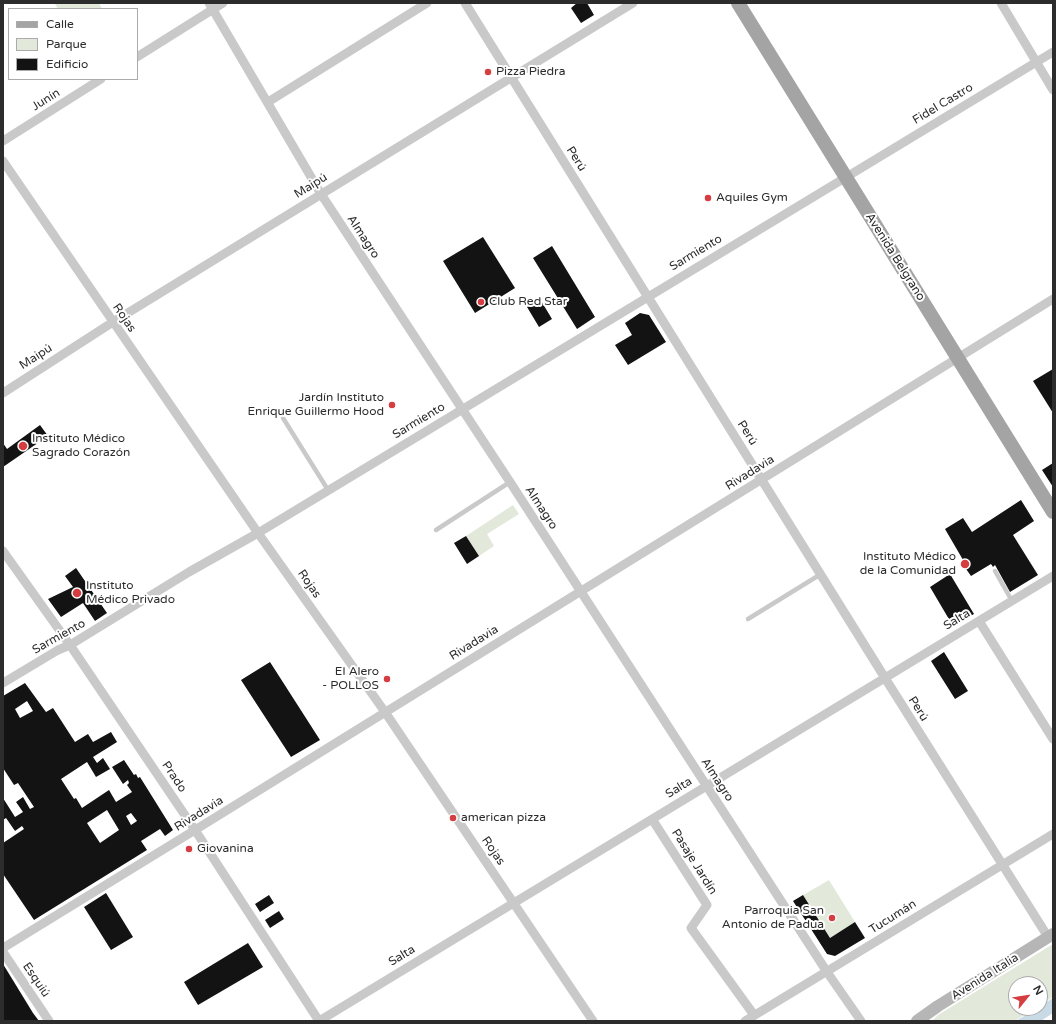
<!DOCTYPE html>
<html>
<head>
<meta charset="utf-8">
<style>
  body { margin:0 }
  #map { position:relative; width:1056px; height:1024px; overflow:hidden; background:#fff; font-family:"Varela Round",sans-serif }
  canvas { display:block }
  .frame { position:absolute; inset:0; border:4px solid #2c2c2c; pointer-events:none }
  .legend { position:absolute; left:8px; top:8px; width:130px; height:72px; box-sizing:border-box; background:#fff; border:1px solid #ababab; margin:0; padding:5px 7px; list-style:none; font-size:12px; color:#2c2c2c }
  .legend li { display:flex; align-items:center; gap:8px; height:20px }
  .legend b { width:20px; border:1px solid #ababab }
  .north { position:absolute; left:1008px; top:976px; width:40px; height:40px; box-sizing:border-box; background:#fff; border:1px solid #ababab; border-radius:50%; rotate:60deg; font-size:11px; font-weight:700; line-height:16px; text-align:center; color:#2c2c2c }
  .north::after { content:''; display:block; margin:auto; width:14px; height:18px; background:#d53d40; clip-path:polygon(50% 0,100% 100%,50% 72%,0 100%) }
</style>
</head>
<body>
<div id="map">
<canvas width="1056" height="1024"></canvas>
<div class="frame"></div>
<ul class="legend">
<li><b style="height:5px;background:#a4a4a4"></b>Calle</li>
<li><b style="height:11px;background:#e2e9db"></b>Parque</li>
<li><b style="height:11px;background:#131313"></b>Edificio</li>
</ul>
<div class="north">N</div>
</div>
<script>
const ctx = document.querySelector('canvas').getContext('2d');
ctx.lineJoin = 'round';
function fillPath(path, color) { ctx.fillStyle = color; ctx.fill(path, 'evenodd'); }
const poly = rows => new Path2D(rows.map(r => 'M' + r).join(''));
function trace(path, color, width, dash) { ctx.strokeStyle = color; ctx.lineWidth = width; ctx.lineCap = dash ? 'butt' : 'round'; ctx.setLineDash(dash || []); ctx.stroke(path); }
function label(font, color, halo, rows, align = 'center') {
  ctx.font = font + ' "Varela Round",sans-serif'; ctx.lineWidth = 4; ctx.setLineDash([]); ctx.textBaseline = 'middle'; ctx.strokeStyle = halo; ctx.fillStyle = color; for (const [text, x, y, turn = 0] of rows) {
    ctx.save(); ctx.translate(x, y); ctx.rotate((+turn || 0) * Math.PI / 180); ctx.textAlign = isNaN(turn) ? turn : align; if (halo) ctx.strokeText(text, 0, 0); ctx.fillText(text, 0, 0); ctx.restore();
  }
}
fillPath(poly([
  [56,3,99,3,102,9,58,9,55,4],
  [513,505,519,514,487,534,494,546,479,556,466,536],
  [829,880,855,922,830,938,803,895],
  [1053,944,1053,997,1040,1005,1040,984,1016,984,1016,1008,1035,1008,1015,1021,932,1021,938,1015]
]), '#e2e9db');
fillPath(poly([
  [1053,998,1053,1013,1041,1021,1016,1021,1037,1008,1040,1008,1040,1006]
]), '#c9dae7');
fillPath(poly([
  [577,3,587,3,594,15,581,23,571,8],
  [483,237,515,288,475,313,443,261],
  [552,246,595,317,577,329,533,258],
  [540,299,552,319,539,327,527,307],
  [640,313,649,315,666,342,628,365,615,345,632,335,625,323],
  [1053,369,1053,413,1033,381],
  [40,425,48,436,3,467,3,443,7,449],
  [1053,463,1053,487,1042,470],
  [1021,500,1034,521,1013,535,1038,575,1010,592,995,565,993,567,991,564,971,576,964,566,966,565,945,529,963,518,972,532],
  [466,536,479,556,467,564,454,543],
  [76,568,107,613,95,621,83,603,61,617,48,599,73,587,65,576],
  [950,574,974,614,953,626,930,587],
  [944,652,968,691,955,699,931,661],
  [270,662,320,740,291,757,241,680],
  [25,683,46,712,53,708,75,742,88,734,93,742,111,732,117,742,93,757,97,763,103,758,110,769,96,777,87,762,61,779,74,799,76,798,82,808,109,790,116,802,132,792,127,785,129,783,128,780,123,784,112,767,124,760,134,775,136,774,138,778,140,777,173,830,165,836,160,829,141,841,147,850,34,920,3,874,3,843,24,829,22,826,15,831,6,818,3,820,3,798,15,817,23,812,16,802,23,797,30,809,34,807,18,783,14,785,3,768,3,696],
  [27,701,33,711,20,718,15,709],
  [107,810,119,830,100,843,87,823],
  [131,813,137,821,131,825,126,816],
  [106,893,133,937,111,950,84,907],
  [269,895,274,903,260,912,255,904],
  [803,895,830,938,855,922,865,938,835,956,827,954,793,901],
  [279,911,284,919,270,928,265,920],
  [248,943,263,967,198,1005,184,982],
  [3,964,33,1013,39,1021,3,1021]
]), '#131313');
trace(poly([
  [283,418,328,490],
  [436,530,510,482],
  [995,571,1012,601],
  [748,619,821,574]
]), '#c9c9c9', 4.5);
trace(poly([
  [209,3,321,194,510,482,827,972,861,1021],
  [465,3,885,678,1048,937],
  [1001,3,1053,90],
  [137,57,223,3],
  [268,102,427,3],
  [3,141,101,79],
  [3,161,258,533,385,712,593,1021],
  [3,393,113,322,633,3],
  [3,551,70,645,195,830,319,1021],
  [979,621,1053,739],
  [3,683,58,650,70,645,189,572,258,533,1053,52],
  [652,819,707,905,691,928,754,1015],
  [3,948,195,830,1053,299],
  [3,952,49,1021],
  [319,1021,1053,576],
  [745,1021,1053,834]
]), '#c9c9c9', 9);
trace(poly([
  [917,1021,938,1006,1053,934]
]), '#b6b6b6', 12);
trace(poly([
  [738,3,1053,512]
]), '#a4a4a4', 14);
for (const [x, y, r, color] of [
  [488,72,4,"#d53d40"],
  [708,198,4,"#d53d40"],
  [481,302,4,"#d53d40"],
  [392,405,4,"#d53d40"],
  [23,446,5,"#d53d40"],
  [965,564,5,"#d53d40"],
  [77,593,5,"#d53d40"],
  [387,679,4,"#d53d40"],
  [453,818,4,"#d53d40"],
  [189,849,4,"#d53d40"],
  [832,918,4,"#d53d40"]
]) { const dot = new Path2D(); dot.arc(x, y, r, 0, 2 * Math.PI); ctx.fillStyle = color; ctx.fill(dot); trace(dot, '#fff', 1.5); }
label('12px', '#2c2c2c', '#fff', [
  ["Pizza Piedra",496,72],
  ["Aquiles Gym",716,198],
  ["Club Red Star",489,302],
  ["Jardín Instituto",384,398,"right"],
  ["Enrique Guillermo Hood",384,412,"right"],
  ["Instituto Médico",32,439],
  ["Sagrado Corazón",32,453],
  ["Instituto Médico",956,557,"right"],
  ["de la Comunidad",956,571,"right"],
  ["Instituto",86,586],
  ["Médico Privado",86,600],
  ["El Alero",379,672,"right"],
  ["- POLLOS",379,686,"right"],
  ["american pizza",461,818],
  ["Giovanina",197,849],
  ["Parroquia San",824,911,"right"],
  ["Antonio de Padua",824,925,"right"]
], 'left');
label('12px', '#2c2c2c', '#fff', [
  ["Junín",46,100,-32],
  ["Fidel Castro",943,104,-31],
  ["Perú",576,159,58],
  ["Maipú",311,186,-32],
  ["Almagro",363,237,57],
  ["Sarmiento",696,253,-31],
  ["Avenida Belgrano",895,257,58],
  ["Rojas",124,318,56],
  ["Maipú",36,357,-33],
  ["Sarmiento",419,421,-31],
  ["Perú",747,433,58],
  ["Rivadavia",750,473,-32],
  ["Almagro",541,508,57],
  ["Rojas",309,584,55],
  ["Salta",957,620,-31],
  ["Sarmiento",59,637,-29],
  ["Rivadavia",474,643,-32],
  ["Perú",918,709,58],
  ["Prado",174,777,56],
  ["Almagro",717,780,57],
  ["Salta",679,788,-32],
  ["Rivadavia",199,814,-32],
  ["Rojas",493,851,56],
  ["Pasaje Jardín",694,862,58],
  ["Tucumán",893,917,-32],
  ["Salta",402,956,-31],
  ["Avenida Italia",985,977,-32],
  ["Esquiú",36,980,56]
]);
</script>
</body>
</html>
